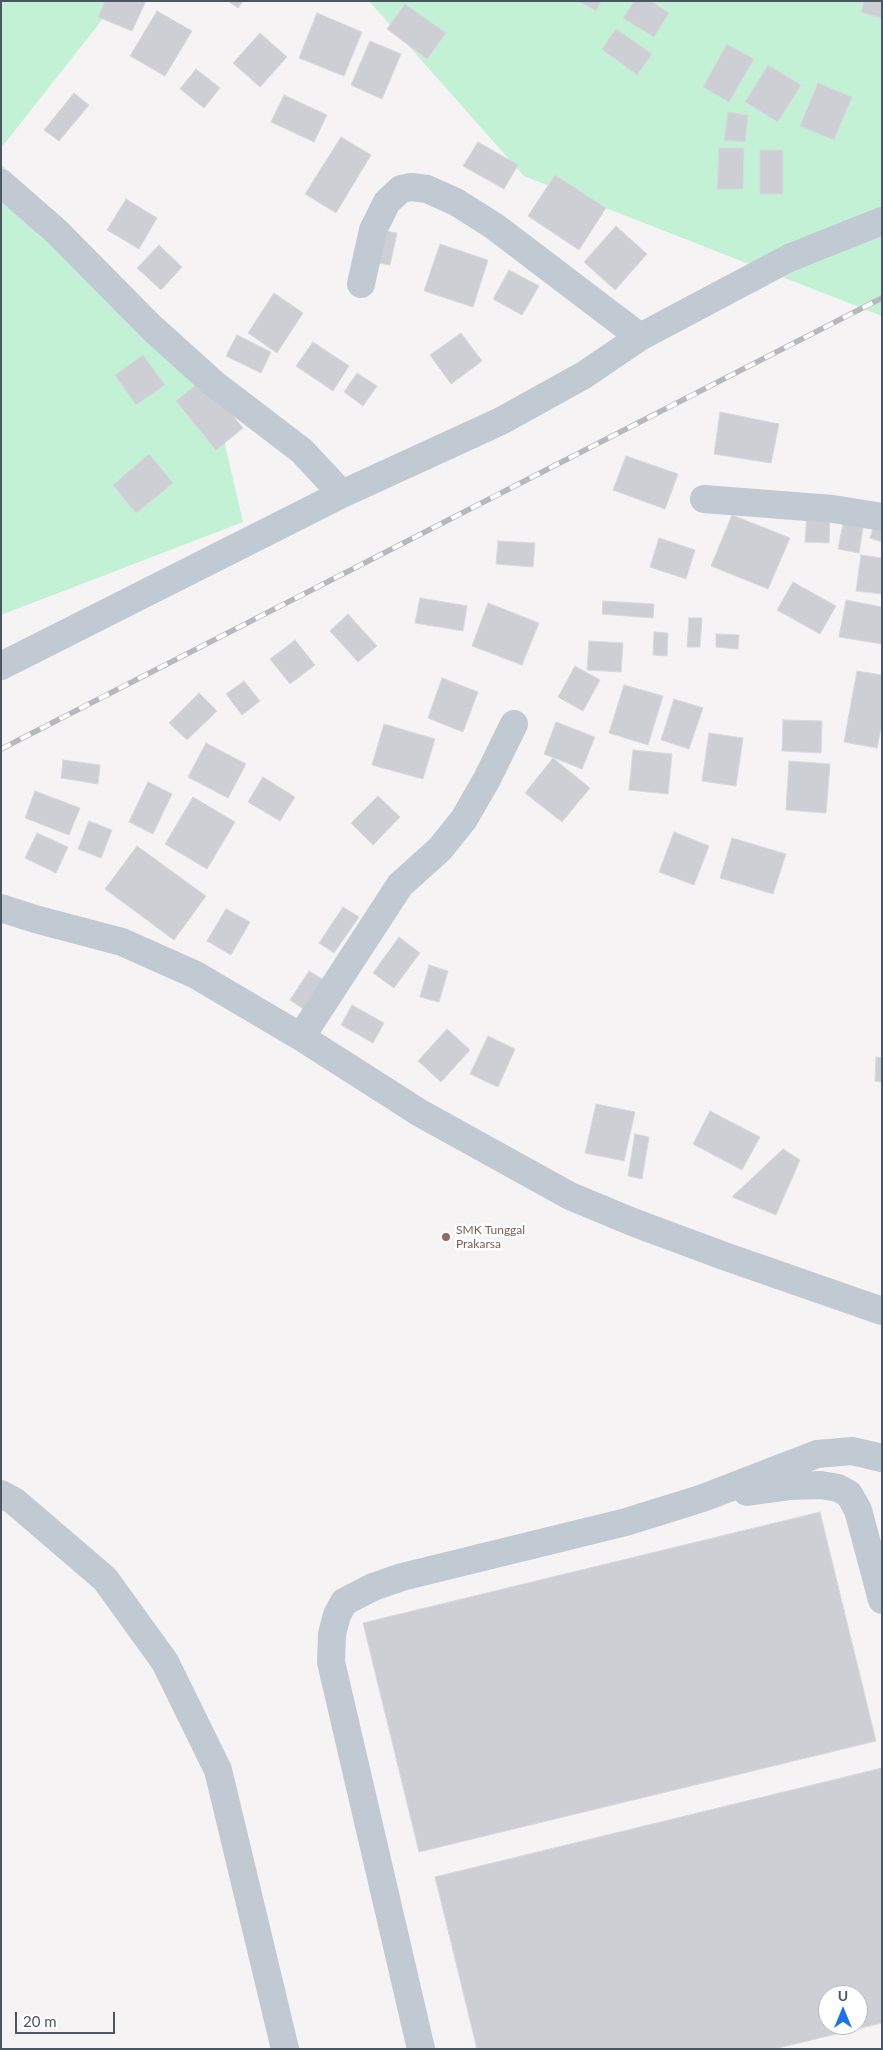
<!DOCTYPE html>
<html>
<head>
<meta charset="utf-8">
<style>
  body { margin:0 }
  #map { position:relative; width:883px; height:2050px; overflow:hidden; background:#f5f3f3; font-family:Lato,sans-serif }
  canvas { display:block }
  .frame { position:absolute; inset:0; border:2px solid #4a5661; pointer-events:none }
  .north { position:absolute; left:818px; top:1985px; width:50px; height:50px; box-sizing:border-box; background:#fff; border:1px solid #b7bbc0; border-radius:50%; rotate:0deg; font-size:14px; font-weight:700; line-height:20px; text-align:center; color:#4a5661 }
  .north::after { content:''; display:block; margin:auto; width:18px; height:22px; background:#1a73e8; clip-path:polygon(50% 0,100% 100%,50% 72%,0 100%) }
  .scale { position:absolute; left:15px; top:2012px; width:100px; height:22px; box-sizing:border-box; border:2px solid #4a5661; border-top:0; padding-left:6px; font-size:15px; line-height:18px; white-space:nowrap; color:#4a5661; -webkit-text-stroke:4px #fff; paint-order:stroke }
</style>
</head>
<body>
<div id="map">
<canvas width="883" height="2050"></canvas>
<div class="frame"></div>
<div class="north">U</div>
<div class="scale">20 m</div>
</div>
<script>
const ctx = document.querySelector('canvas').getContext('2d');
ctx.lineJoin = 'round';
function fillPath(path, color) { ctx.fillStyle = color; ctx.fill(path, 'evenodd'); }
const poly = rows => new Path2D(rows.map(r => 'M' + r).join(''));
function trace(path, color, width, dash) { ctx.strokeStyle = color; ctx.lineWidth = width; ctx.lineCap = dash ? 'butt' : 'round'; ctx.setLineDash(dash || []); ctx.stroke(path); }
function label(font, color, halo, rows, align = 'center') {
  ctx.font = font + ' Lato,sans-serif'; ctx.lineWidth = 5; ctx.setLineDash([]); ctx.textBaseline = 'middle'; ctx.strokeStyle = halo; ctx.fillStyle = color; for (const [text, x, y, turn = 0] of rows) {
    ctx.save(); ctx.translate(x, y); ctx.rotate((+turn || 0) * Math.PI / 180); ctx.textAlign = isNaN(turn) ? turn : align; if (halo) ctx.strokeText(text, 0, 0); ctx.fillText(text, 0, 0); ctx.restore();
  }
}
fillPath(poly([
  [1,1,117,1,1,148],
  [369,1,882,1,882,316,524,176],
  [1,164,216,406,243,522,1,615]
]), '#c3f1d5');
const building = poly([
  [105,1,146,1,132,31,98,17,105,1],
  [228,1,243,1,238,8,228,1],
  [578,1,601,1,596,11,578,1],
  [634,1,651,1,669,13,654,37,623,18,634,1],
  [864,1,882,1,882,18,861,12,864,1],
  [405,4,446,33,427,59,387,29,405,4],
  [157,11,192,31,165,76,130,56,157,11],
  [317,13,362,32,344,76,299,58,317,13],
  [616,29,652,54,637,75,602,49,616,29],
  [260,33,287,57,260,87,233,63,260,33],
  [370,41,401,54,382,99,351,85,370,41],
  [727,44,754,59,729,102,703,87,727,44],
  [768,65,801,85,778,122,745,102,768,65],
  [196,69,220,88,204,108,180,89,196,69],
  [818,83,852,97,834,140,800,126,818,83],
  [74,93,89,105,59,141,44,130,74,93],
  [284,95,327,115,314,142,271,122,284,95],
  [728,112,748,115,745,142,724,140,728,112],
  [341,137,371,155,336,213,305,194,341,137],
  [478,142,518,165,504,189,463,166,478,142],
  [719,148,744,148,743,189,717,189,719,148],
  [760,150,783,150,783,194,760,194,760,150],
  [555,175,606,208,579,250,528,216,555,175],
  [126,199,157,218,139,249,107,230,126,199],
  [616,226,647,254,615,290,584,262,616,226],
  [380,230,397,233,390,265,373,262,380,230],
  [440,244,488,260,473,307,424,291,440,244],
  [159,245,182,267,161,290,137,268,159,245],
  [509,270,539,286,522,315,493,299,509,270],
  [274,293,303,313,277,353,248,333,274,293],
  [461,333,482,361,451,384,430,355,461,333],
  [237,335,271,352,261,373,226,356,237,335],
  [313,342,349,366,333,391,296,366,313,342],
  [143,355,165,385,136,405,115,375,143,355],
  [357,373,377,386,363,406,344,392,357,373],
  [203,379,243,428,216,450,176,401,203,379],
  [720,412,779,424,771,463,714,454,720,412],
  [149,454,173,483,136,513,113,485,149,454],
  [626,456,678,474,665,509,613,490,626,456],
  [807,512,830,514,829,543,805,542,807,512],
  [732,515,790,538,768,589,711,566,732,515],
  [844,519,864,522,859,553,838,549,844,519],
  [875,522,882,525,882,542,870,538,875,522],
  [659,538,695,550,686,579,650,567,659,538],
  [498,541,535,543,533,567,496,564,498,541],
  [861,555,882,558,882,594,856,591,861,555],
  [793,582,836,606,820,634,777,610,793,582],
  [420,598,467,606,463,631,415,623,420,598],
  [846,600,882,607,882,644,839,637,846,600],
  [603,601,654,604,653,618,602,614,603,601],
  [488,603,539,623,522,665,472,646,488,603],
  [348,614,377,646,358,662,330,631,348,614],
  [689,618,702,618,700,647,687,647,689,618],
  [654,632,668,633,667,656,653,655,654,632],
  [716,634,739,635,738,649,716,647,716,634],
  [295,640,315,665,290,684,270,659,295,640],
  [589,641,623,643,621,672,587,670,589,641],
  [575,666,600,680,583,711,558,697,575,666],
  [857,671,882,675,882,723,877,748,844,742,857,671],
  [442,678,478,692,463,732,428,718,442,678],
  [244,681,260,701,242,715,226,694,244,681],
  [624,685,663,696,648,745,609,733,624,685],
  [199,693,217,711,187,740,169,723,199,693],
  [674,699,703,708,689,749,661,740,674,699],
  [783,720,822,721,821,753,782,751,783,720],
  [556,722,595,737,582,769,544,754,556,722],
  [384,724,435,739,423,779,372,765,384,724],
  [709,733,743,738,736,786,702,781,709,733],
  [206,743,246,764,228,798,188,777,206,743],
  [633,750,672,754,668,794,629,790,633,750],
  [553,758,590,788,562,822,525,793,553,758],
  [63,760,100,765,98,784,61,778,63,760],
  [789,761,830,764,826,813,786,810,789,761],
  [263,777,295,797,280,821,248,802,263,777],
  [148,782,172,794,153,834,129,822,148,782],
  [35,791,80,808,69,835,25,818,35,791],
  [378,796,400,817,373,845,351,823,378,796],
  [193,797,235,822,207,869,165,844,193,797],
  [89,821,112,830,101,858,78,849,89,821],
  [674,832,709,846,694,885,659,872,674,832],
  [37,833,68,847,56,873,25,858,37,833],
  [732,838,786,854,773,894,720,878,732,838],
  [137,846,206,896,174,940,105,889,137,846],
  [343,907,359,917,334,953,319,943,343,907],
  [226,909,250,922,231,955,207,941,226,909],
  [399,937,420,953,394,988,373,973,399,937],
  [429,965,448,971,439,1002,420,997,429,965],
  [309,971,327,982,308,1012,290,1000,309,971],
  [352,1005,384,1023,373,1043,341,1025,352,1005],
  [447,1029,470,1050,441,1082,418,1061,447,1029],
  [488,1036,515,1049,498,1087,470,1074,488,1036],
  [876,1057,882,1058,882,1082,875,1081,876,1057],
  [596,1104,635,1112,624,1161,585,1153,596,1104],
  [710,1111,760,1137,742,1170,693,1144,710,1111],
  [635,1134,649,1137,642,1179,628,1176,635,1134],
  [783,1149,800,1160,776,1215,732,1197,783,1149],
  [820,1512,876,1741,419,1852,363,1623,820,1512],
  [882,1768,882,2023,774,2049,477,2049,435,1877,882,1768],
  [828,1995,858,1995,858,2025,828,2025,828,1995]
]);
fillPath(building, '#cdcfd5');
trace(building, '#d7d9de', 1);
trace(poly([
  [1,183,56,231,152,328,213,383,302,451,342,494],
  [361,284,373,230,387,202,401,189,411,187,427,189,456,202,494,226,640,337],
  [704,499,833,509,882,517],
  [1,666,342,494,501,421,584,375,640,337,789,258,882,221],
  [1,908,35,919,122,942,196,975,301,1037,420,1113,570,1196,635,1223,724,1256,882,1311],
  [301,1037,400,885,440,849,464,819,487,779,514,724],
  [747,1492,791,1486,821,1485,838,1488,849,1494,858,1510,882,1600],
  [1,1494,14,1501,105,1579,165,1662,218,1770,285,2049],
  [421,2049,331,1662,332,1634,337,1615,344,1602,373,1587,402,1577,626,1522,703,1498,817,1454,852,1451,882,1458]
]), '#c1cad2', 28);
const rail = poly([
  [1,749,882,298]
]);
trace(rail, '#b5b8bd', 5.5);
trace(rail, '#fff', 4, [11]);
for (const [x, y, r, color] of [
  [446,1237,5,"#8d6e63"]
]) { const dot = new Path2D(); dot.arc(x, y, r, 0, 2 * Math.PI); ctx.fillStyle = color; ctx.fill(dot); trace(dot, '#fff', 2); }
label('12px', '#785e54', '#fff', [
  ["SMK Tunggal",456,1230],
  ["Prakarsa",456,1244]
], 'left');
</script>
</body>
</html>
